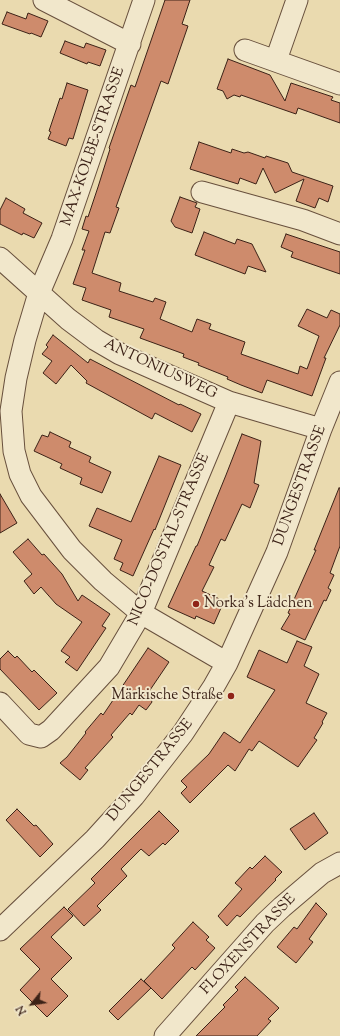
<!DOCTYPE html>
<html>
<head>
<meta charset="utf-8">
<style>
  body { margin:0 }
  #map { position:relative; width:340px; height:1036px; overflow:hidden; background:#eadaaf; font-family:"Sorts Mill Goudy",serif }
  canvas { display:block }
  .north { position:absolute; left:12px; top:984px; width:40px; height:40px; -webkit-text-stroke:3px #f1e7cb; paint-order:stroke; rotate:240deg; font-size:11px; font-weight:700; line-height:16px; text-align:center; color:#3c2217 }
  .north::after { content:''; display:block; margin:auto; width:14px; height:18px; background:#3c2217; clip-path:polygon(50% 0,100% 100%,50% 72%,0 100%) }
</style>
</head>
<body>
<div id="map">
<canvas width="340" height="1036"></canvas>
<div class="north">N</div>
</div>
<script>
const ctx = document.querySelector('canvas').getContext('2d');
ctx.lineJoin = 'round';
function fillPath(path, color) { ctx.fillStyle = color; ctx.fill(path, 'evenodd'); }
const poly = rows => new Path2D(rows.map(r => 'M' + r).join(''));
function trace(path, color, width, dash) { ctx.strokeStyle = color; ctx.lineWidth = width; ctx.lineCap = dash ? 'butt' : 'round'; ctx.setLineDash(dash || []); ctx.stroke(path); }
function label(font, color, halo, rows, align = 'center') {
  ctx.font = font + ' "Sorts Mill Goudy",serif'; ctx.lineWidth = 4; ctx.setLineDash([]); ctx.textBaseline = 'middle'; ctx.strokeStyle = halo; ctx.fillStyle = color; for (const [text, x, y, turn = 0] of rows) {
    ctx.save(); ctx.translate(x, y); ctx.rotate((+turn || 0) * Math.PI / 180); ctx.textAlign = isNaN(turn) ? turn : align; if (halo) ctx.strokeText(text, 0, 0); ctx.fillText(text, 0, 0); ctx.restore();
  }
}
const building = poly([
  [165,0,190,0,182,24,188,26,168,84,161,81,116,207,119,208,110,233,105,232,92,273,121,283,119,291,153,302,155,298,166,302,160,319,192,332,197,319,211,324,209,329,245,342,241,354,298,374,300,366,307,369,319,336,298,326,307,309,327,318,331,310,340,314,340,325,324,358,326,358,312,396,267,380,262,393,241,385,227,379,228,377,198,365,199,363,183,357,184,354,140,338,144,329,109,317,111,310,82,300,86,288,73,284,85,250,82,250,89,231,82,229,86,216,88,217,98,187,110,149,109,148,131,85,135,87,165,0],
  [7,12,26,19,28,13,48,21,41,37,31,33,30,34,2,24,7,12],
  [65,41,84,48,86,43,106,50,100,66,88,62,87,64,60,53,65,41],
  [228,59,270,75,285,101,291,83,333,97,331,100,340,103,340,123,298,108,296,114,241,95,240,97,234,95,227,99,223,91,217,89,228,59],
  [67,83,88,90,73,139,69,138,66,146,48,139,51,132,49,131,60,98,62,99,67,83],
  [199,142,231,153,232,149,244,153,248,152,265,158,266,156,288,163,292,172,333,186,328,202,319,198,315,208,296,201,304,179,275,193,263,168,256,184,240,178,238,184,190,169,199,142],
  [180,197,197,203,195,207,200,209,192,233,175,227,171,221,180,197],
  [6,198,25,209,23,213,42,223,34,238,23,233,22,235,0,224,0,210,6,198],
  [204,232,235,244,237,239,252,244,266,272,248,266,245,274,195,255,204,232],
  [286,234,340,252,340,274,291,257,293,252,281,247,286,234],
  [53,335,88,363,90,359,179,405,180,404,201,414,192,432,155,413,152,419,86,383,87,381,71,365,56,384,43,373,52,361,42,354,48,347,46,345,53,335],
  [50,432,71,442,69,447,91,457,89,462,111,472,102,493,80,484,82,478,60,468,62,464,34,451,42,435,48,437,50,432],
  [242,434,261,441,254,483,259,485,250,508,242,504,225,541,221,539,209,565,214,567,202,591,224,601,214,624,196,616,195,619,168,607,196,546,197,546,226,475,242,434],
  [159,456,181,465,155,530,154,529,133,576,120,570,123,563,114,559,122,540,89,526,97,508,131,522,159,456],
  [339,488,340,488,340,546,330,573,334,575,328,588,331,590,326,601,324,600,305,640,281,629,290,614,288,613,316,550,314,550,339,488],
  [0,494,17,523,0,533,0,494],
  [28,539,42,555,44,554,62,574,78,601,82,595,110,614,102,626,106,628,77,671,65,662,70,657,61,651,82,622,56,604,41,587,34,594,24,581,32,574,13,552,28,539],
  [297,641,312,647,304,666,319,674,306,703,327,713,322,722,323,723,314,738,317,740,298,767,259,741,252,751,249,749,235,771,228,765,190,803,181,793,187,787,181,781,209,754,224,732,240,743,275,690,247,677,259,650,287,663,297,641],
  [148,648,169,662,148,693,152,702,146,710,139,705,132,715,130,713,111,735,113,737,85,768,88,770,80,780,60,763,67,757,86,733,85,732,101,713,103,715,148,648],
  [8,651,15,658,17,656,32,672,34,670,57,693,39,710,0,669,0,659,8,651],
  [17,809,34,826,36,825,53,844,40,857,6,820,17,809],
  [159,811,179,831,165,845,163,843,149,856,141,849,121,869,127,876,97,906,101,910,84,926,68,909,95,883,91,879,159,811],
  [314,813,328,833,305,850,290,829,314,813],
  [265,856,282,872,275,879,276,880,240,917,237,915,227,926,218,916,242,889,235,883,250,867,252,869,265,856],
  [316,903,327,914,309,939,313,942,296,963,277,947,294,927,297,929,316,903],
  [64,907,73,916,51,937,72,958,51,979,68,996,47,1017,20,990,40,969,20,949,64,907],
  [193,922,209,937,206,940,215,948,195,970,192,967,162,999,144,981,175,948,172,945,193,922],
  [245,977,279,1008,268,1019,271,1021,257,1036,196,1036,225,1007,223,1005,238,990,235,987,245,977],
  [141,979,151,988,118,1020,109,1011,141,979]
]);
fillPath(building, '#ce8b6c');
trace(building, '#3c2217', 1);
const minor = poly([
  [44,0,130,44],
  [144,0,62,239,39,293,25,340,16,378,11,411,14,451,20,474,31,496,72,550,103,581,141,613,227,663],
  [245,50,340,84],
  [276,60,297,0],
  [202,192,303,220,340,234],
  [0,258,68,319,96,340,120,354,229,402,321,429],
  [0,703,29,734,41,737,51,730,109,667,141,613,229,402],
  [0,930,95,839,134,796,183,733,214,686,227,663,277,552,321,429,340,382],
  [165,1036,265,923,282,907,322,873,340,863]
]);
trace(minor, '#68503d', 23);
trace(minor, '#f1e7cb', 21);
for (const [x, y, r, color] of [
  [196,604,4,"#8f2418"],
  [231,696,4,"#8f2418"]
]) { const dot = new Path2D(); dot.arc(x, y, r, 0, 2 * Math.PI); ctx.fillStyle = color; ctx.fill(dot); trace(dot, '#f1e7cb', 1.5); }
label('15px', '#3c2217', '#f1e7cb', [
  ["MAX-KOLBE-STRASSE",94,147,-71],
  ["ANTONIUSWEG",160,370,25],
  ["DUNGESTRASSE",301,486,-70],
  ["NICO-DOSTAL-STRASSE",170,540,-67],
  ["DUNGESTRASSE",151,771,-51],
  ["FLOXENSTRASSE",249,945,-47]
]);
label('15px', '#3c2217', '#f1e7cb', [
  ["Norka's Lädchen",204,604],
  ["Märkische Straße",223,696,"right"]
], 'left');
</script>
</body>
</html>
